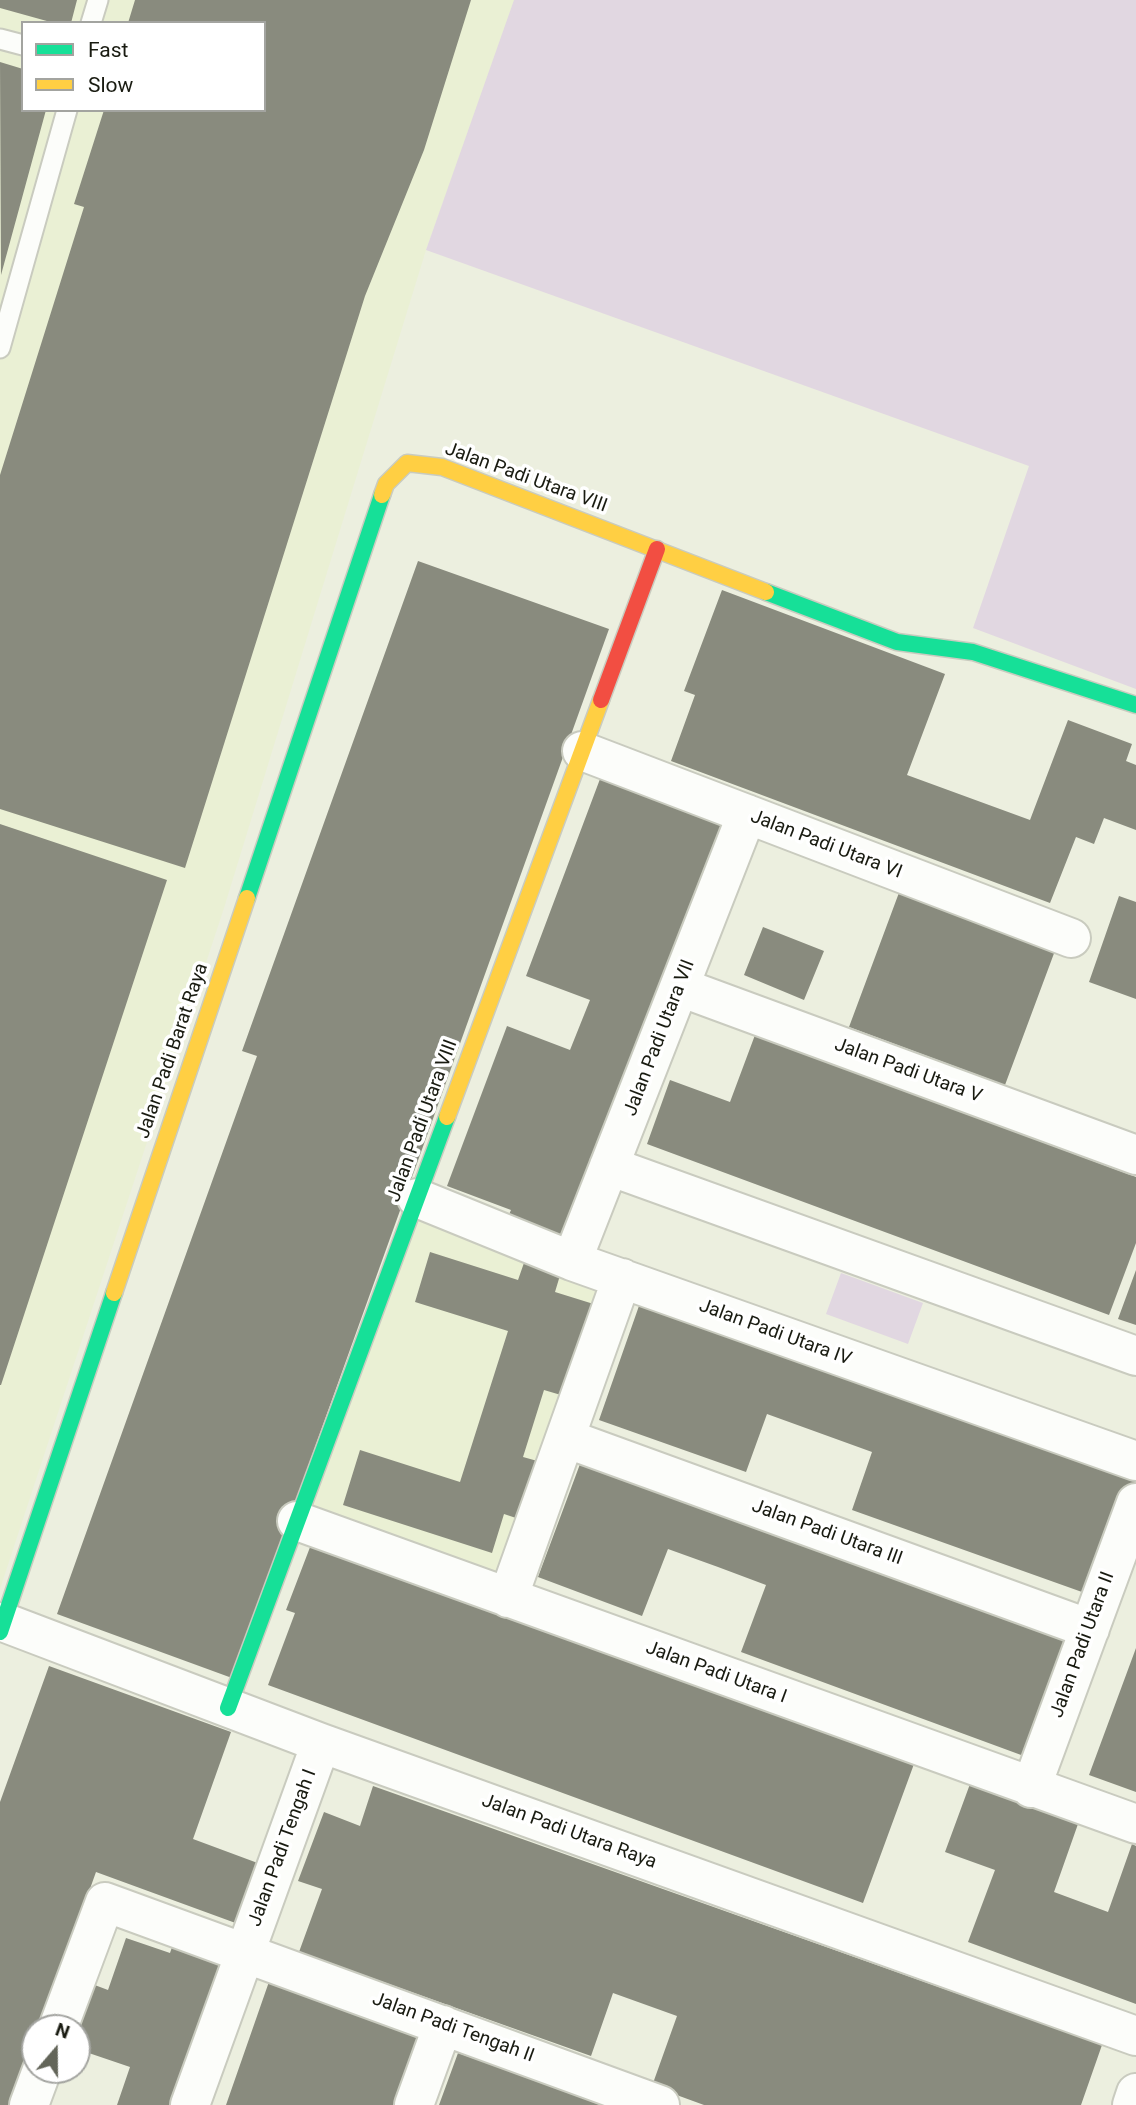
<!DOCTYPE html>
<html>
<head>
<meta charset="utf-8">
<style>
  body { margin:0 }
  #map { position:relative; width:1136px; height:2105px; overflow:hidden; background:#ecefdf; font-family:Roboto,sans-serif }
  canvas { display:block }
  .legend { position:absolute; left:21px; top:21px; width:245px; height:91px; box-sizing:border-box; background:#fff; border:2px solid #a3a4a0; margin:0; padding:9px 12px; list-style:none; font-size:21px; color:#191b11 }
  .legend li { display:flex; align-items:center; gap:14px; height:35px }
  .legend b { width:35px; border:2px solid #a3a4a0 }
  .north { position:absolute; left:21px; top:2014px; width:70px; height:70px; box-sizing:border-box; background:#fff; border:2px solid #a3a4a0; border-radius:50%; rotate:20deg; font-size:19px; font-weight:700; line-height:28px; text-align:center; color:#191b11 }
  .north::after { content:''; display:block; margin:auto; width:24px; height:32px; background:#636559; clip-path:polygon(50% 0,100% 100%,50% 72%,0 100%) }
</style>
</head>
<body>
<div id="map">
<canvas width="1136" height="2105"></canvas>
<ul class="legend">
<li><b style="height:9px;background:#16e098"></b>Fast</li>
<li><b style="height:9px;background:#ffcf43"></b>Slow</li>
</ul>
<div class="north">N</div>
</div>
<script>
const ctx = document.querySelector('canvas').getContext('2d');
ctx.lineJoin = 'round';
function fillPath(path, color) { ctx.fillStyle = color; ctx.fill(path, 'evenodd'); }
const poly = rows => new Path2D(rows.map(r => 'M' + r).join(''));
function trace(path, color, width, dash) { ctx.strokeStyle = color; ctx.lineWidth = width; ctx.lineCap = dash ? 'butt' : 'round'; ctx.setLineDash(dash || []); ctx.stroke(path); }
function label(font, color, halo, rows, align = 'center') {
  ctx.font = font + ' Roboto,sans-serif'; ctx.lineWidth = 7; ctx.setLineDash([]); ctx.textBaseline = 'middle'; ctx.strokeStyle = halo; ctx.fillStyle = color; for (const [text, x, y, turn = 0] of rows) {
    ctx.save(); ctx.translate(x, y); ctx.rotate((+turn || 0) * Math.PI / 180); ctx.textAlign = isNaN(turn) ? turn : align; if (halo) ctx.strokeText(text, 0, 0); ctx.fillText(text, 0, 0); ctx.restore();
  }
}
fillPath(poly([
  [0,0,517,0,426,250,224,908,0,1589],
  [23,23,264,23,264,110,23,110],
  [420,1209,614,1282,508,1592,307,1519]
]), '#eaf0d4');
fillPath(poly([
  [514,0,1136,0,1136,689,973,628,1029,466,426,250],
  [841,1273,923,1303,908,1344,826,1314]
]), '#e1d7e1');
fillPath(poly([
  [0,0,77,0,71,23,54,23,0,8],
  [135,0,471,0,424,150,365,296,185,868,0,809,0,475,84,207,74,204,104,110,264,110,264,23,128,23],
  [0,62,23,69,23,110,46,110,1,275],
  [418,561,609,629,232,1678,57,1614,257,1056,242,1051],
  [722,590,945,674,907,775,1030,820,1068,720,1132,744,1126,761,1136,765,1136,830,1104,818,1094,844,1076,837,1050,903,671,761,695,695,684,691],
  [600,779,725,825,568,1242,507,1219,511,1210,447,1186,507,1026,570,1050,590,1000,526,976],
  [0,824,167,880,1,1385,0,1385],
  [900,890,1056,948,1005,1085,849,1027],
  [1119,896,1136,902,1136,999,1089,982],
  [763,927,824,951,804,1000,744,975],
  [755,1035,1136,1177,1136,1243,1109,1315,647,1144,670,1080,730,1102],
  [430,1252,518,1280,525,1260,561,1272,555,1292,600,1306,571,1398,544,1390,523,1457,541,1462,522,1520,504,1514,492,1553,343,1505,360,1450,460,1482,508,1331,415,1302],
  [1136,1270,1136,1325,1118,1319],
  [640,1303,1136,1479,1096,1597,852,1510,872,1452,767,1414,746,1472,599,1420],
  [583,1456,1076,1638,1032,1759,741,1652,766,1585,718,1567,668,1549,642,1616,538,1577],
  [312,1542,914,1764,863,1903,268,1685,295,1613,286,1610],
  [1136,1648,1136,1792,1089,1775],
  [49,1666,231,1732,193,1839,263,1865,241,1925,96,1872,40,2028,35,2028,35,2042,13,2105,0,2105,0,1802],
  [970,1784,1078,1824,1054,1892,1108,1912,1132,1844,1136,1846,1136,2004,968,1942,995,1870,945,1852],
  [373,1786,1102,2045,1081,2105,704,2105,652,2086,677,2016,613,1993,591,2056,299,1952,322,1889,298,1881,324,1812,360,1826],
  [126,1938,170,1953,174,1941,228,1960,178,2105,117,2105,130,2067,77,2049,77,2027,92,1984,108,1990],
  [271,1976,423,2029,397,2105,226,2105],
  [458,2053,535,2080,602,2105,439,2105]
]), '#898b7e');
const lane = poly([
  [91,23,98,0],
  [0,39,23,45],
  [0,348,67,110]
]);
const street = poly([
  [582,751,1071,938],
  [680,987,1136,1155],
  [609,1166,1136,1356],
  [417,1198,572,1261,1136,1461],
  [572,1261,747,814],
  [565,1438,1090,1629],
  [297,1521,1136,1824],
  [508,1598,622,1278],
  [3,1622,321,1743,1136,2036],
  [1031,1788,1136,1503],
  [58,2028,105,1902,660,2105],
  [29,2105,42,2070],
  [190,2105,321,1743],
  [414,2105,443,2025],
  [1132,2105,1136,2093]
]);
const fast = poly([
  [766,592,897,642,973,652,1136,705],
  [247,898,382,495],
  [0,1632,114,1293],
  [228,1708,447,1117]
]);
const slow = poly([
  [382,495,386,484,407,463,442,467,766,592],
  [447,1117,601,700],
  [114,1293,247,898]
]);
const jam = poly([
  [601,700,657,549]
]);
trace(lane, '#c9cbbf', 23);
trace(street, '#c9cbbf', 42);
trace(fast, '#c9cbbf', 19);
trace(slow, '#c9cbbf', 19);
trace(jam, '#c9cbbf', 19);
trace(lane, '#fcfdfa', 19);
trace(street, '#fcfdfa', 38);
trace(fast, '#16e098', 16);
trace(slow, '#ffcf43', 16);
trace(jam, '#f24e42', 16);
label('19px', '#191b11', '#fff', [
  ["Jalan Padi Utara VIII",526,478,20],
  ["Jalan Padi Utara VI",826,845,21],
  ["Jalan Padi Utara VII",660,1038,-69],
  ["Jalan Padi Barat Raya",173,1051,-71],
  ["Jalan Padi Utara V",908,1071,20],
  ["Jalan Padi Utara VIII",423,1121,-70],
  ["Jalan Padi Utara IV",775,1333,20],
  ["Jalan Padi Utara III",827,1533,20],
  ["Jalan Padi Utara II",1083,1645,-70],
  ["Jalan Padi Utara I",716,1673,20],
  ["Jalan Padi Utara Raya",569,1832,20],
  ["Jalan Padi Tengah I",283,1848,-70],
  ["Jalan Padi Tengah II",453,2028,20]
]);
</script>
</body>
</html>
